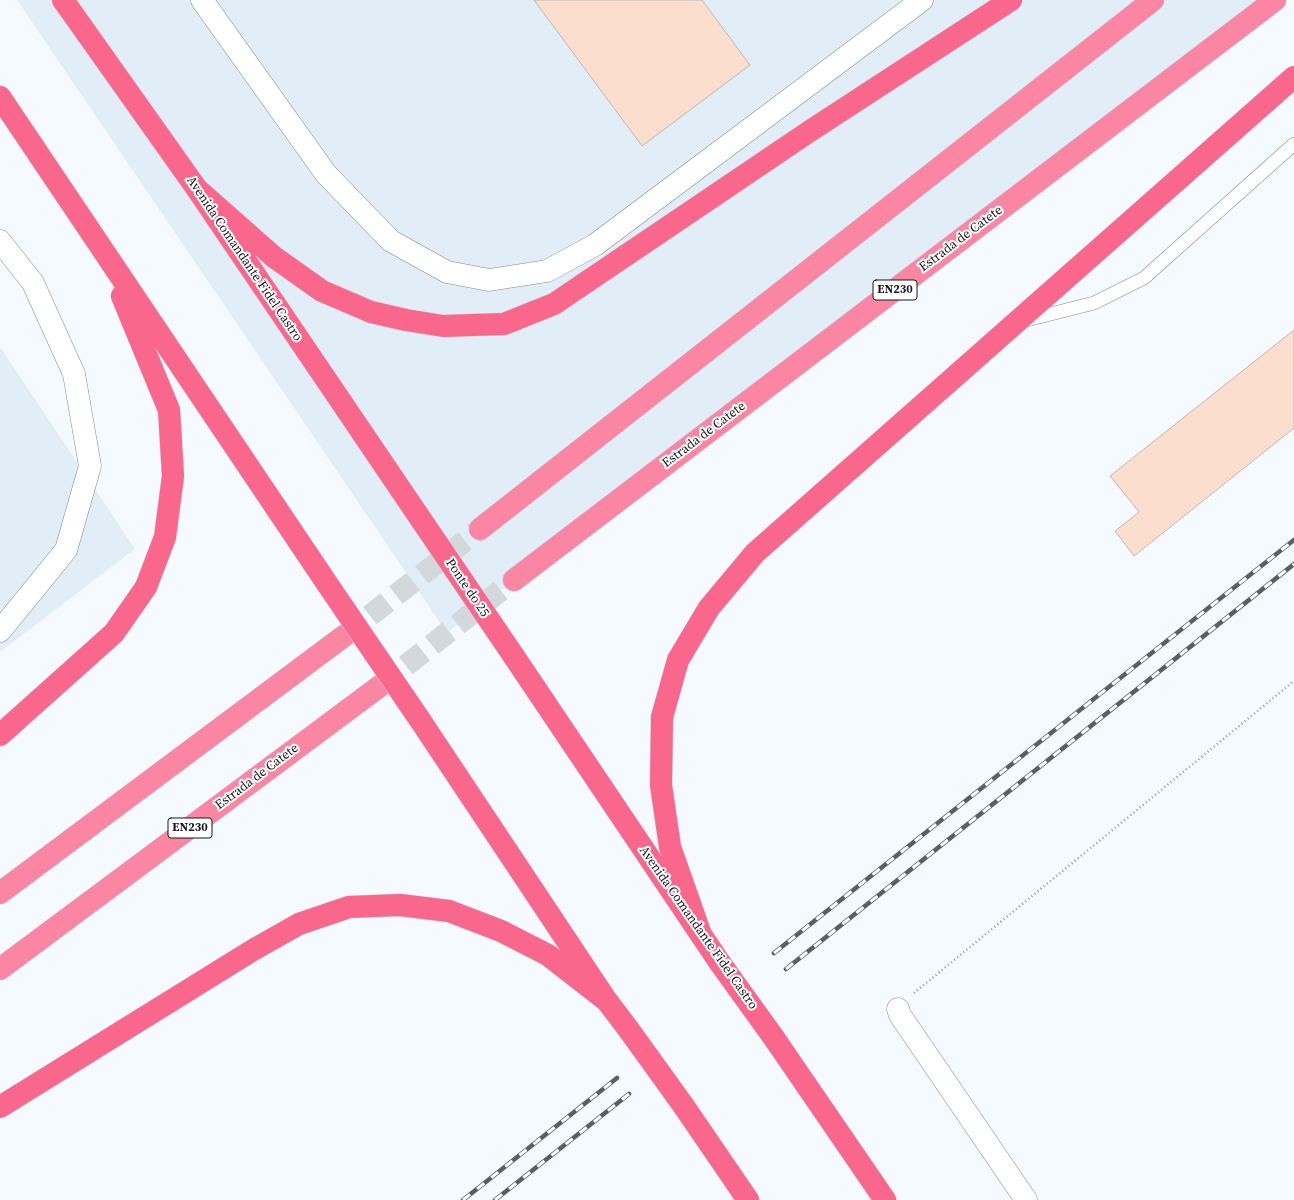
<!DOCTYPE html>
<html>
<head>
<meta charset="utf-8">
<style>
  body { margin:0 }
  canvas { display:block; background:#f4faff }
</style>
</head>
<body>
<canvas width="1294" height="1200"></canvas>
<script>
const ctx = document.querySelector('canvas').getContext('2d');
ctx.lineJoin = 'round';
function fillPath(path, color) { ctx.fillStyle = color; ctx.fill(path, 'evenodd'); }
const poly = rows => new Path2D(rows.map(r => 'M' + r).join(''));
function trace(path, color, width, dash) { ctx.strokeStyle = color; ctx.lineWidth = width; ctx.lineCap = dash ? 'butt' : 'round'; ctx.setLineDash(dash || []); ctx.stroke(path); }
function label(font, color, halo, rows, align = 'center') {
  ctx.font = font + ' "Source Serif 4",serif'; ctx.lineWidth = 4; ctx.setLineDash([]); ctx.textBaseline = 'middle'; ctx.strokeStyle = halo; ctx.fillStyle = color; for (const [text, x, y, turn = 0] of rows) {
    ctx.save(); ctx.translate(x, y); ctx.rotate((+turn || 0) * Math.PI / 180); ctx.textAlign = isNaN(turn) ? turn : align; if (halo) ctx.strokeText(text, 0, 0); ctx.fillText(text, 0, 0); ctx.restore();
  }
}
fillPath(poly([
  [17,0,1261,0,447,633],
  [0,347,135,549,0,652]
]), '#e1edf7');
const building = poly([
  [534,0,702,0,750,65,642,146,534,0],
  [1294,330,1294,428,1134,556,1115,531,1139,512,1110,476,1294,330]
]);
fillPath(building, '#fcdecf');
trace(building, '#c1b6b0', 1);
trace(poly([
  [344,636,480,529],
  [380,686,514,580]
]), '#d3d8dd', 22, [22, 11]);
const service = poly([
  [1023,321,1094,303,1144,278,1294,144]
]);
const minor = poly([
  [202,0,326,174,391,241,447,272,489,280,547,271,595,245,922,0],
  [0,241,33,283,74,374,90,466,66,550,0,631],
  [898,1009,900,1015,1026,1200]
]);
const trunk = poly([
  [480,529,1153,0],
  [514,580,1275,0],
  [0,893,344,636],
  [0,969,380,686]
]);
const motorway = poly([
  [63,0,197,189,422,521],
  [0,97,328,585],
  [197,189,274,257,322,291,371,312,406,320,443,326,504,324,554,304,810,131,1011,0],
  [513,655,720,963],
  [420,720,607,1001,629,1030],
  [0,735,114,633,146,587,165,537,173,476,169,410,122,296],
  [701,935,670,847,661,785,662,717,678,660,709,608,755,553,1294,77],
  [774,1038,885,1200],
  [683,1105,748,1200],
  [0,1107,253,950,299,924,349,907,400,905,449,911,501,931,548,955,607,1001]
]);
trace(service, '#808890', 14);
trace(minor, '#808890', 23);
trace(trunk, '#d5d5d6', 23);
trace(motorway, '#d5d5d6', 23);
trace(poly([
  [914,993,1294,681]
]), '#93979b', 2.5, [1, 3]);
trace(service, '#fff', 13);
trace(minor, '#fff', 22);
trace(trunk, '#fa86a3', 22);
trace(motorway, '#f9688c', 22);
const rail = poly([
  [774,953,1294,540],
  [786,969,1294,564],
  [463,1200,617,1078],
  [495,1200,629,1094]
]);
trace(rail, '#5b5f61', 4.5);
trace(rail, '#fff', 3, [9]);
const motorwayBridge = poly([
  [422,521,513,655],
  [328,585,420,720],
  [720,963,774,1038],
  [629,1030,683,1105]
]);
trace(motorwayBridge, '#d5d5d6', 23, []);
trace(motorwayBridge, '#f9688c', 22);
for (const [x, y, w] of [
  [895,290,44],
  [190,828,44]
]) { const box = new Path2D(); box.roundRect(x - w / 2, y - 10, w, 20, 3); ctx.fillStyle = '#fff'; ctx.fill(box); trace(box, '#15181a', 1); }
label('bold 12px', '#15181a', null, [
  ["EN230",895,290],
  ["EN230",190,828]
]);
label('13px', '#15181a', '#fff', [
  ["Estrada de Catete",961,239,-37],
  ["Avenida Comandante Fidel Castro",244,259,56],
  ["Estrada de Catete",704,435,-37],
  ["Ponte do 25",467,588,56],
  ["Estrada de Catete",257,777,-37],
  ["Avenida Comandante Fidel Castro",698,928,55]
]);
</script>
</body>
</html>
